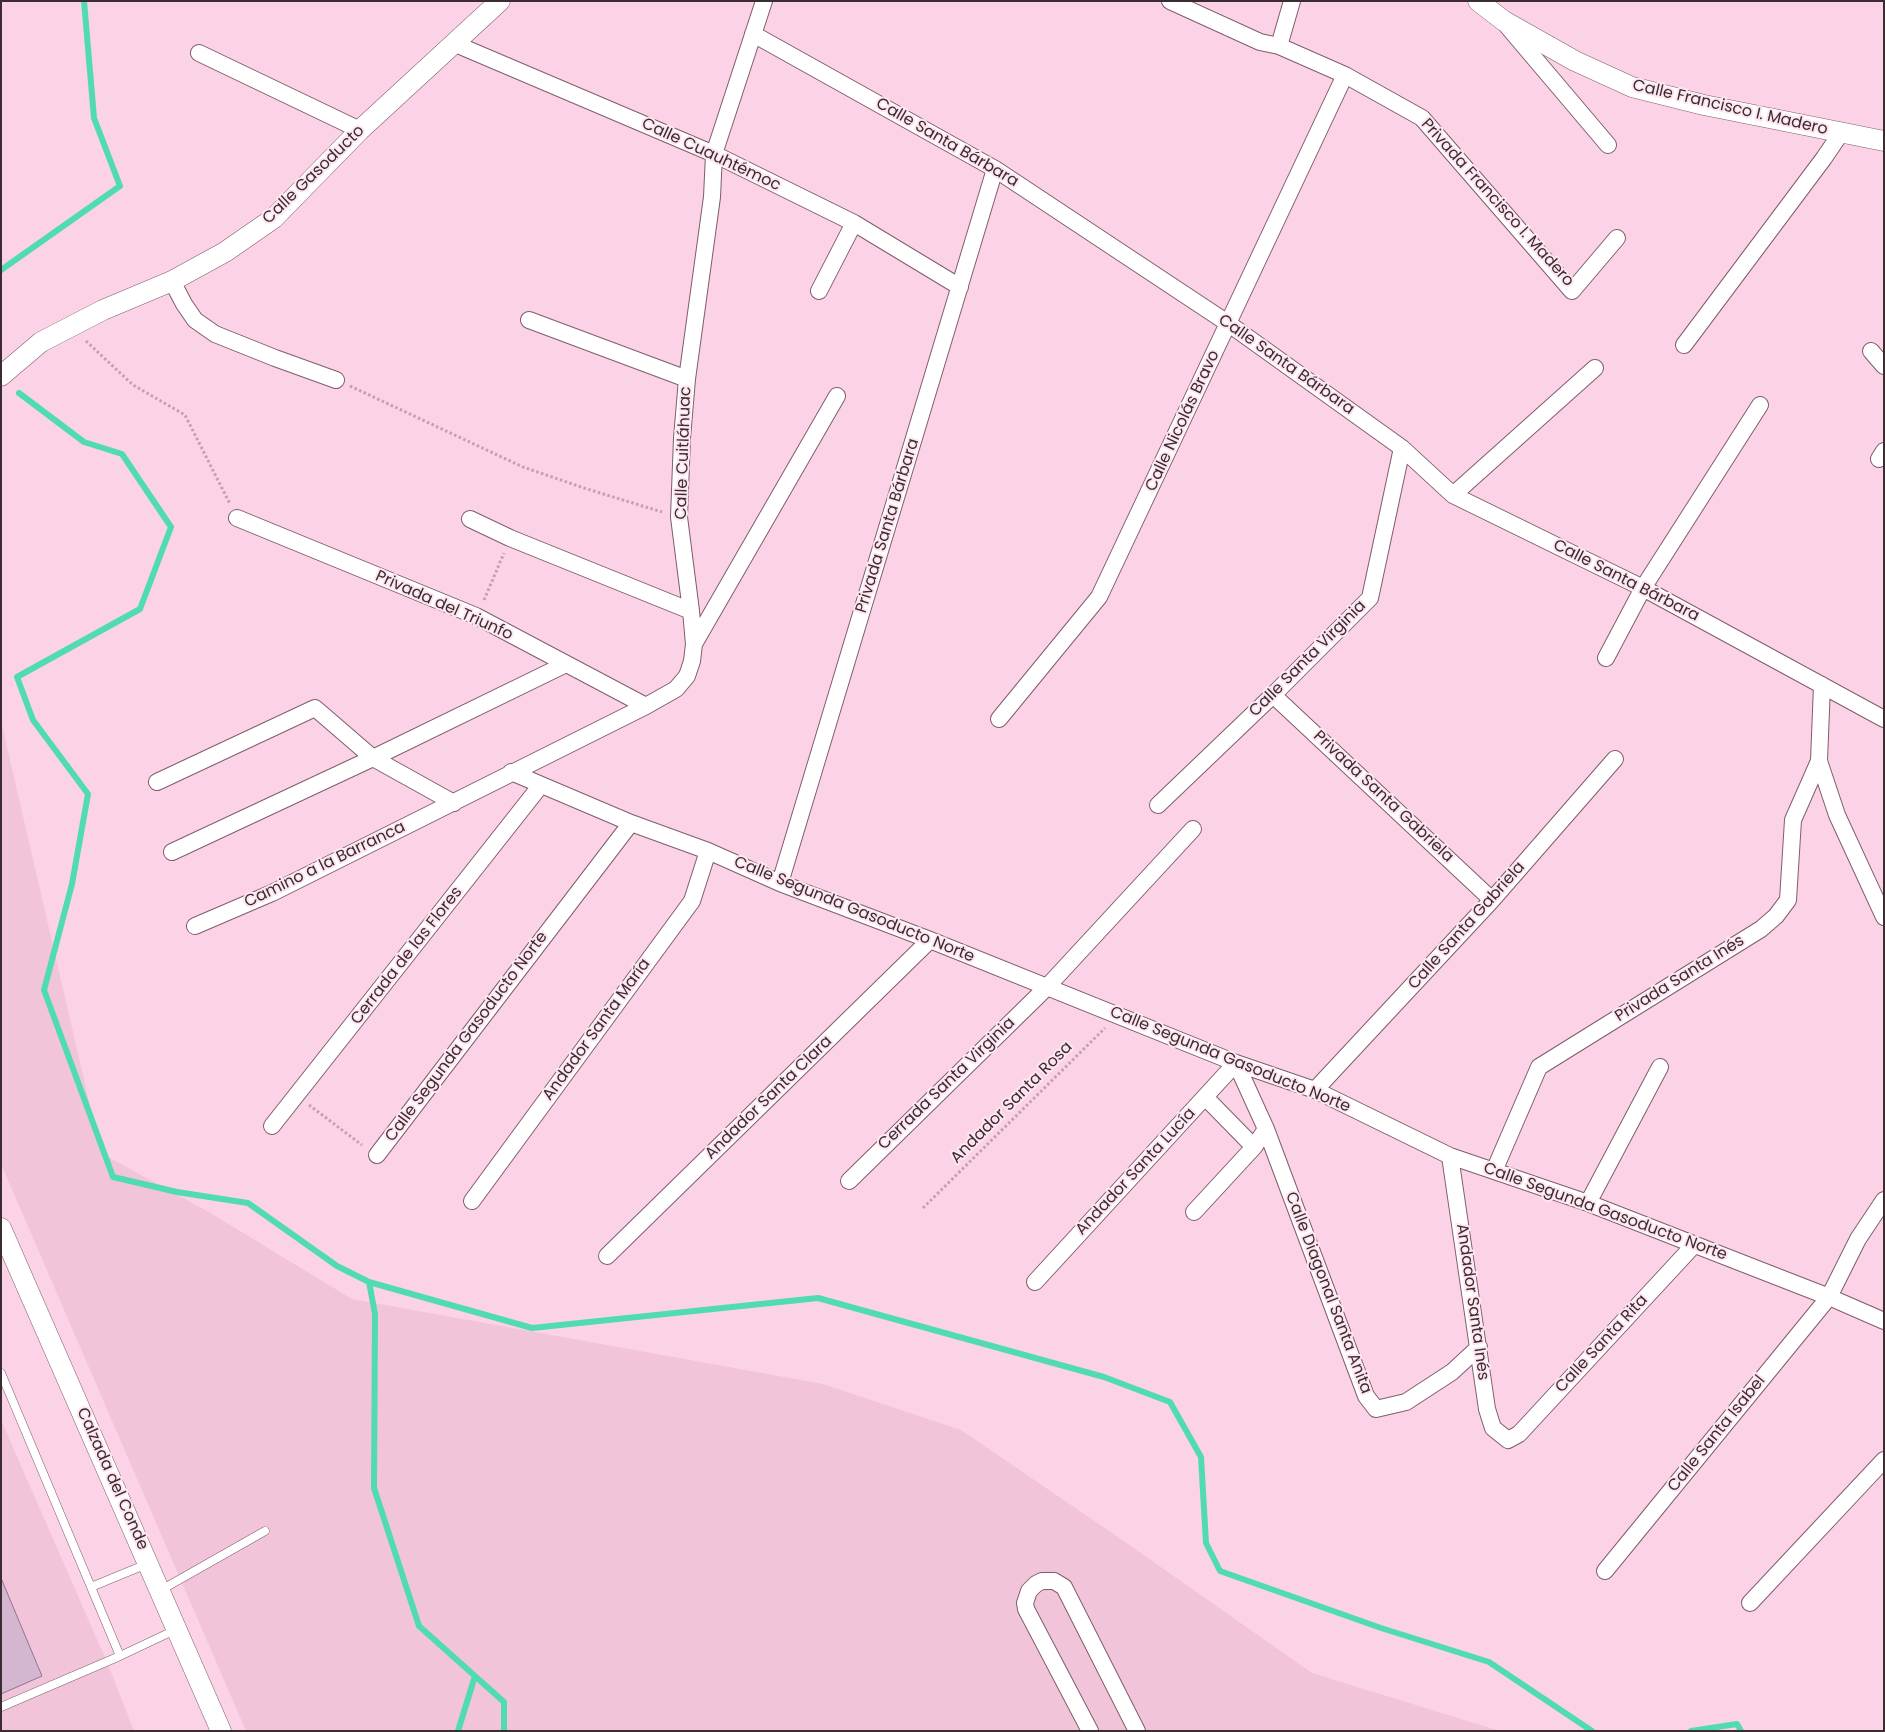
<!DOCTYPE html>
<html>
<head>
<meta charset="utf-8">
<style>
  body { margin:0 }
  #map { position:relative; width:1885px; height:1732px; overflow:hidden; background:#fcd3e6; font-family:Poppins,sans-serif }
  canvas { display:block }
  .frame { position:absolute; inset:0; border:2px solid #3b2b33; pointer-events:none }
</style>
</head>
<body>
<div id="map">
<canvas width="1885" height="1732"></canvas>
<div class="frame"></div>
</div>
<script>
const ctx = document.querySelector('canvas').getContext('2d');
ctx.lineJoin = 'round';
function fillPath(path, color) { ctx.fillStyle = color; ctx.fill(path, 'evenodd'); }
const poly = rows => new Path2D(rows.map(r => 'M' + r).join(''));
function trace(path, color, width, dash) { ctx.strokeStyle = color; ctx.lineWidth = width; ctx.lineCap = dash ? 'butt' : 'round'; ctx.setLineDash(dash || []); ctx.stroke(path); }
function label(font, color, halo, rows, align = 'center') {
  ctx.font = font + ' Poppins,sans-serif'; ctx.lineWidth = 4; ctx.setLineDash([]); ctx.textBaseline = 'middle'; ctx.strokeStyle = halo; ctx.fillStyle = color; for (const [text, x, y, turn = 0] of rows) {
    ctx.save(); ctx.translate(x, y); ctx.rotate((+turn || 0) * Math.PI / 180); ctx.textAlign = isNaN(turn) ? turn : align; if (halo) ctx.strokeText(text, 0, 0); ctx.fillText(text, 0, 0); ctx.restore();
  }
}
fillPath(poly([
  [1,721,101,1153,207,1211,352,1299,823,1384,961,1430,1118,1537,1312,1673,1500,1731,246,1731,1,1164],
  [1,1420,107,1662,134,1731,1,1731]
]), '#f2c4da');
trace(poly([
  [1,270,120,186,94,118,84,1],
  [19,393,84,442,122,454,171,527,140,609,17,677,33,720,88,794,72,884,44,990,113,1177,177,1192,248,1203,337,1266,369,1282,532,1328,818,1298,1104,1377,1170,1402,1201,1457,1206,1543,1220,1571,1381,1628,1489,1662,1592,1731],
  [369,1282,375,1314,374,1488,419,1626,504,1702,504,1731],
  [458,1731,475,1676],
  [1691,1731,1737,1724,1741,1731]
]), '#51dbb1', 6);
const building = poly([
  [1,1578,42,1676,1,1694,1,1578]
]);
fillPath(building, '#d4b6d1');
trace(building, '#90748e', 1);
const service = poly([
  [1,1373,120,1656,175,1630],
  [91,1587,147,1564],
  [161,1590,265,1531],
  [1,1707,120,1656]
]);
const minor = poly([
  [1170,1,1260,42,1279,46,1345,75,1422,118,1572,291,1617,238],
  [1508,27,1608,145],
  [753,34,995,169,1229,324,1402,448,1453,495,1643,588,1884,719],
  [453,43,714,154,854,223,960,287],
  [1279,46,1292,1],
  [199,53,360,130],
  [172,281,184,304,195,320,215,334,275,358,336,380],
  [819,291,854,223],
  [529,320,687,379],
  [1684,345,1824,158,1841,133],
  [1871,351,1884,366],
  [1879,459,1884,451],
  [1453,495,1595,368],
  [237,518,476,616,646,706],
  [470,519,510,538,691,611],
  [694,644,837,396],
  [1606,658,1643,588,1760,405],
  [1822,685,1819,761,1837,815,1884,917],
  [1273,695,1492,900],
  [999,719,1099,597,1345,75],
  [511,772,631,823,708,851,780,883,930,940,1236,1063,1315,1090,1450,1156,1588,1203,1829,1297,1884,1321],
  [157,782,315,708,373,758,454,803],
  [1158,805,1273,695,1370,598,1402,448],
  [172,852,373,758,566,664],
  [780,883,995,169],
  [195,926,272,893,646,706,676,689,687,676,692,661,694,644,691,611,679,517,682,438,687,379,712,197,714,154,764,1],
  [1315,1090,1492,900,1615,759],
  [1205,1097,1254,1147],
  [272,1126,541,785],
  [377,1155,631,823],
  [1450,1156,1487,1409,1493,1428,1508,1440,1519,1434,1694,1245],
  [1494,1171,1539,1067,1761,929,1776,916,1788,900,1793,820,1819,761],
  [849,1181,1046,988,1193,829],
  [472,1201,692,901,708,851],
  [1588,1203,1660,1067],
  [1194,1212,1254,1147,1266,1129],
  [607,1256,930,940],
  [1035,1282,1236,1063,1266,1129,1366,1396,1376,1409,1406,1402,1452,1372,1479,1347],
  [1605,1571,1829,1297,1858,1239,1884,1200],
  [1750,1603,1884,1460],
  [1090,1731,1026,1609,1025,1603,1029,1591,1036,1584,1042,1581,1054,1581,1064,1587,1137,1731]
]);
const tertiary = poly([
  [1478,1,1504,21,1575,61,1632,87,1704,105,1884,141],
  [1,376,41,342,103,310,172,281,225,252,274,218,360,130,500,1],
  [1,1228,221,1731]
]);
trace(service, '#7f5d6d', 9);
trace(minor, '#7f5d6d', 18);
trace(tertiary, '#7f5d6d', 21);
trace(poly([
  [86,341,133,385,185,415,230,504],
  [350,386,523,467,584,488,662,512],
  [484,600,504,553],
  [309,1105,362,1145],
  [923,1208,1105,1028]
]), '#c2a0b0', 3, [2.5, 2.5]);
trace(service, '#fff', 8);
trace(minor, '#fff', 16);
trace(tertiary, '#fff', 20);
label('16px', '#3b2b33', '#fee6f1', [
  ["Calle Francisco I. Madero",1730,108,13],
  ["Calle Santa Bárbara",947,143,30],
  ["Calle Cuauhtémoc",711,155,25],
  ["Calle Gasoducto",314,175,-44],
  ["Privada Francisco I. Madero",1497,203,48],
  ["Calle Santa Bárbara",1286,365,35],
  ["Calle Nicolás Bravo",1183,421,-65],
  ["Calle Cuitláhuac",684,453,-88],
  ["Privada Santa Bárbara",888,526,-73],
  ["Calle Santa Bárbara",1626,581,27],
  ["Privada del Triunfo",444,606,24],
  ["Calle Santa Virginia",1308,659,-45],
  ["Privada Santa Gabriela",1383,797,43],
  ["Camino a la Barranca",325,865,-26],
  ["Calle Segunda Gasoducto Norte",854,910,22],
  ["Calle Santa Gabriela",1467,926,-48],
  ["Cerrada de las Flores",407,956,-52],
  ["Privada Santa Inés",1680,979,-32],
  ["Andador Santa María",597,1030,-54],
  ["Calle Segunda Gasoducto Norte",467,1037,-53],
  ["Calle Segunda Gasoducto Norte",1230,1060,22],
  ["Cerrada Santa Virginia",947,1084,-44],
  ["Andador Santa Clara",769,1098,-44],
  ["Andador Santa Rosa",1012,1103,-45],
  ["Andador Santa Lucía",1136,1172,-47],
  ["Calle Segunda Gasoducto Norte",1605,1212,20],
  ["Calle Diagonal Santa Anita",1328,1293,69],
  ["Andador Santa Inés",1472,1302,82],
  ["Calle Santa Rita",1602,1344,-47],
  ["Calle Santa Isabel",1717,1434,-51],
  ["Calzada del Conde",112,1479,66]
]);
</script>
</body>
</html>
